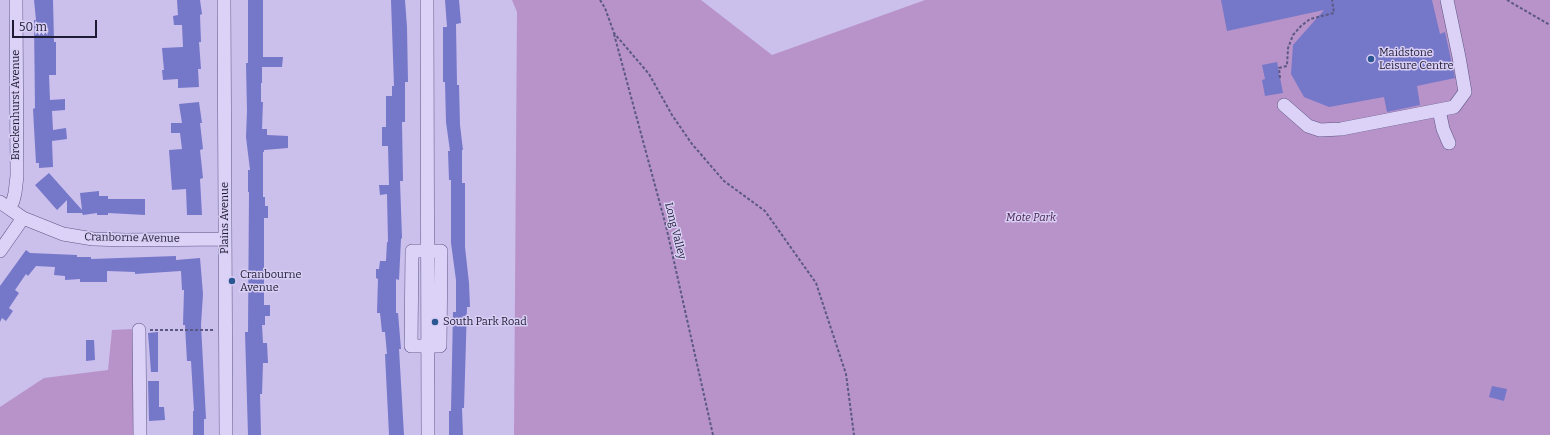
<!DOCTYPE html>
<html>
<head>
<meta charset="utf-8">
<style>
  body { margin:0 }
  #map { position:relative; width:1550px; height:435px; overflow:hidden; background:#cbbfec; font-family:Bitter,serif }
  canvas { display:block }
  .scale { position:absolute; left:12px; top:20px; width:85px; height:18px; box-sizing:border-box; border:2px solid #1d1c34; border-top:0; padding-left:5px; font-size:12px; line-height:14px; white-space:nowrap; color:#1d1c34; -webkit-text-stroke:3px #d9cef4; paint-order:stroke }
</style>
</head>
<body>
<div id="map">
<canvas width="1550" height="435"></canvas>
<div class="scale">50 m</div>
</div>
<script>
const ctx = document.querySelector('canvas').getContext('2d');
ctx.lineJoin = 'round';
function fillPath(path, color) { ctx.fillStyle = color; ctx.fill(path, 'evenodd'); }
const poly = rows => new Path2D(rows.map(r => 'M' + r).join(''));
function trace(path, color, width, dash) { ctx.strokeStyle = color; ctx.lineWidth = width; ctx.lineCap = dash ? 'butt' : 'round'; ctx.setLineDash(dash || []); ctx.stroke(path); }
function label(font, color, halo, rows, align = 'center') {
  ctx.font = font + ' Bitter,serif'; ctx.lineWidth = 3; ctx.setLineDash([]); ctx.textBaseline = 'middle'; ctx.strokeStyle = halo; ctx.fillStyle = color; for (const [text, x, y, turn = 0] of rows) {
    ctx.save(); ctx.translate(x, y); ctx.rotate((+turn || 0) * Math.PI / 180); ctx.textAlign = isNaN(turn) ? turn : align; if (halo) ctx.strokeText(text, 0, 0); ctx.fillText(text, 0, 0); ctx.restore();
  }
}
fillPath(poly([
  [512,0,701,0,772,55,925,0,1550,0,1550,435,514,435,517,12],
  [133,329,135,435,0,435,0,407,44,378,108,370,112,330]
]), '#b893c9');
fillPath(poly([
  [34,0,53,0,54,42,56,42,56,75,49,75,50,100,65,99,65,110,52,111,53,130,66,128,67,139,52,141,53,167,39,168,39,163,36,163,33,109,35,108,34,20,36,20],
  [177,0,200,0,202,14,200,15,201,42,199,42,201,69,198,69,199,87,178,88,178,79,163,80,162,70,164,70,162,48,183,47,182,25,174,25,173,16,178,15],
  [248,0,263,0,263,57,283,57,282,67,262,67,262,83,261,83,261,102,263,102,262,129,267,129,267,135,288,136,288,148,264,150,264,152,263,152,263,197,265,197,265,206,268,206,268,218,264,218,264,305,270,305,270,316,265,316,265,325,262,325,263,343,267,343,268,363,263,363,262,394,260,394,261,435,248,435,245,332,248,332,249,192,248,192,248,170,250,170,246,137,247,111,246,63,248,63],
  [391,0,405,0,407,27,408,82,405,82,405,122,402,122,403,181,400,181,402,238,401,239,399,280,396,279,396,313,398,313,401,349,399,349,404,435,389,435,385,354,387,354,385,332,382,332,380,313,377,313,378,279,376,278,376,269,379,269,380,261,386,261,387,242,388,242,387,194,380,195,379,185,389,185,388,146,382,146,382,127,386,127,386,96,392,96,392,86,394,86],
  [445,0,459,0,461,23,456,24,457,85,459,85,460,125,463,150,462,150,462,183,465,183,465,247,469,283,470,307,467,307,464,408,462,408,463,435,449,435,449,411,451,411,453,312,456,312,456,280,451,243,451,180,449,180,448,151,450,151,446,122,445,82,443,82,443,27,447,27],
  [1221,0,1432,0,1440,34,1445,32,1455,78,1417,86,1420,105,1387,112,1384,97,1329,107,1304,97,1291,74,1293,45,1324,10,1227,31],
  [1277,62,1283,93,1265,96,1262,80,1265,79,1262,65],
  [199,102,202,123,200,123,203,149,200,150,203,178,200,179,202,215,187,215,186,189,172,190,169,150,182,149,180,133,171,133,171,123,182,123,179,104],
  [49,173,82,210,80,193,99,191,99,196,108,196,108,199,145,199,145,215,108,213,108,215,97,215,97,213,83,215,82,213,67,213,67,200,57,210,35,185],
  [26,250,30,253,77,255,77,257,91,257,91,259,176,256,176,260,200,258,203,294,201,325,206,419,204,419,204,435,193,435,193,411,194,411,191,361,187,361,185,325,183,325,184,290,182,290,181,271,135,274,135,272,107,271,107,282,80,282,80,279,65,280,65,276,54,275,55,267,36,266,28,276,26,274,15,290,19,293,9,308,13,311,6,321,2,318,0,322,0,286],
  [158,332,158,372,151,372,148,333],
  [86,340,94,340,95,360,86,361],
  [148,381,159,381,159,407,164,407,165,420,149,421],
  [1492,386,1507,389,1504,401,1489,397]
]), '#7577c9');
const minor = poly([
  [224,0,226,435],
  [427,0,428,435],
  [1284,105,1308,126,1320,130,1341,129,1454,107,1465,92,1459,57,1447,0],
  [1439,110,1443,129,1449,143],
  [0,202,23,218,63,234,93,239,126,240,225,239],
  [9,208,13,201,15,193,17,176,16,0],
  [0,251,23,218],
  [412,251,441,251,440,346,411,346,412,251],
  [139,330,140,435]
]);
trace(minor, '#5c5884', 14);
trace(poly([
  [600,0,605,8,614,33,649,74,672,115,692,144,724,181,765,211,816,283,846,374,854,435],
  [1507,0,1550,25],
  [614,34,666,226,713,435],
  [1280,78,1279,68,1287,66,1288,48,1293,35,1301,26,1310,19,1334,13,1332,0],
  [150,330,213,330]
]), '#5c5884', 2, [3, 2]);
trace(minor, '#dcd1f7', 13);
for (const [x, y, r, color] of [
  [1371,59,4,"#2a5791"],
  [232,281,4,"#2a5791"],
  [435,322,4,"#2a5791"]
]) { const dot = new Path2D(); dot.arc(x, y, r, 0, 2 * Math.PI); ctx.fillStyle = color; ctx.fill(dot); trace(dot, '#d9cef4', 1.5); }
label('11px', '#1d1c34', '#d9cef4', [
  ["Maidstone",1379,53],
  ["Leisure Centre",1379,66],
  ["Cranbourne",240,275],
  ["Avenue",240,288],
  ["South Park Road",443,322]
], 'left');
label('11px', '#1d1c34', '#d9cef4', [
  ["Brockenhurst Avenue",16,105,-90],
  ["Plains Avenue",225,218,-90],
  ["Long Valley",675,231,76],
  ["Cranborne Avenue",132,238,1]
]);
label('italic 11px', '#482350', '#d9cef4', [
  ["Mote Park",1031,218]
]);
</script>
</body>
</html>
